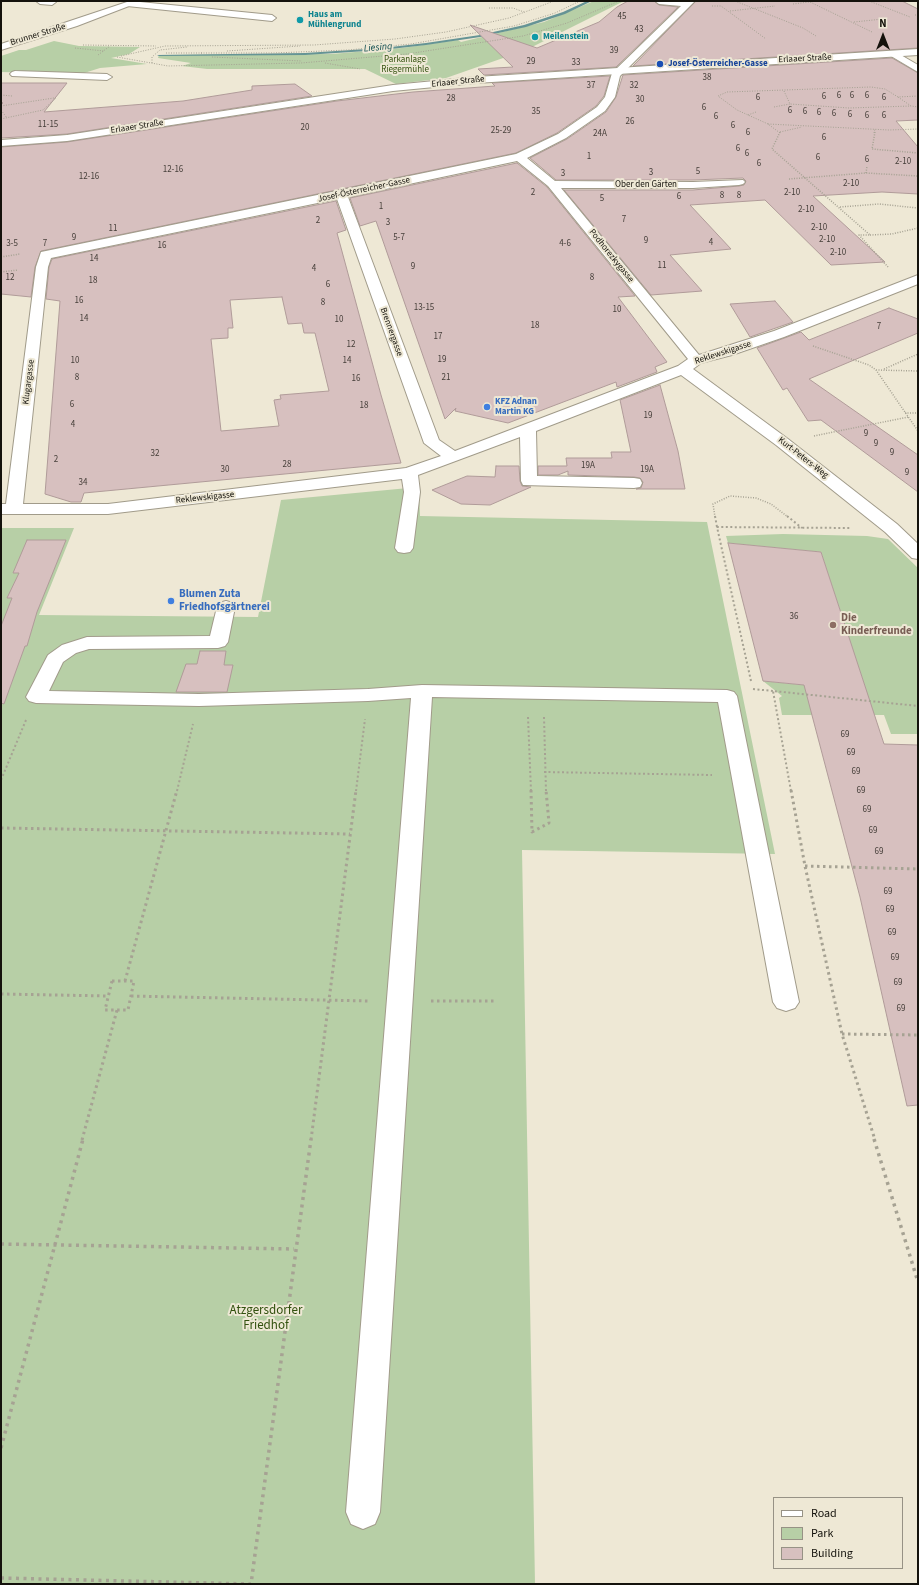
<!DOCTYPE html>
<html>
<head>
<meta charset="utf-8">
<style>
  body { margin:0 }
  #map { position:relative; width:919px; height:1585px; overflow:hidden; background:#eee8d5; font-family:"Source Sans 3",sans-serif }
  canvas { display:block }
  .frame { position:absolute; inset:0; border:2px solid #14120c; pointer-events:none }
  .legend { position:absolute; left:773px; top:1497px; width:130px; height:72px; box-sizing:border-box; background:#eee8d5; border:1px solid #979285; margin:0; padding:5px 7px; list-style:none; font-size:12px; color:#14120c }
  .legend li { display:flex; align-items:center; gap:8px; height:20px }
  .legend b { width:20px; border:1px solid #979285 }
  .north { position:absolute; left:863px; top:16px; width:40px; height:40px; -webkit-text-stroke:3px #eee8d5; paint-order:stroke; rotate:0deg; font-size:11px; font-weight:700; line-height:16px; text-align:center; color:#14120c }
  .north::after { content:''; display:block; margin:auto; width:14px; height:18px; background:#14120c; clip-path:polygon(50% 0,100% 100%,50% 72%,0 100%) }
</style>
</head>
<body>
<div id="map">
<canvas width="919" height="1585"></canvas>
<div class="frame"></div>
<ul class="legend">
<li><b style="height:5px;background:#fff"></b>Road</li>
<li><b style="height:11px;background:#b7cfa6"></b>Park</li>
<li><b style="height:11px;background:#d7c0bf"></b>Building</li>
</ul>
<div class="north">N</div>
</div>
<script>
const ctx = document.querySelector('canvas').getContext('2d');
ctx.lineJoin = 'round';
function fillPath(path, color) { ctx.fillStyle = color; ctx.fill(path, 'evenodd'); }
const poly = rows => new Path2D(rows.map(r => 'M' + r).join(''));
function trace(path, color, width, dash) { ctx.strokeStyle = color; ctx.lineWidth = width; ctx.lineCap = dash ? 'butt' : 'round'; ctx.setLineDash(dash || []); ctx.stroke(path); }
function label(font, color, halo, rows, align = 'center') {
  ctx.font = font + ' "Source Sans 3",sans-serif'; ctx.lineWidth = 4; ctx.setLineDash([]); ctx.textBaseline = 'middle'; ctx.strokeStyle = halo; ctx.fillStyle = color; for (const [text, x, y, turn = 0] of rows) {
    ctx.save(); ctx.translate(x, y); ctx.rotate((+turn || 0) * Math.PI / 180); ctx.textAlign = isNaN(turn) ? turn : align; if (halo) ctx.strokeText(text, 0, 0); ctx.fillText(text, 0, 0); ctx.restore();
  }
}
fillPath(poly([
  [594,1,624,1,526,50,446,78,396,84,365,69,207,69,182,66,191,63,158,58,159,55,332,54,402,48,458,40,461,42,544,22],
  [54,41,79,46,140,47,129,54,111,58,147,64,100,68,81,74,1,72,1,56,19,50,26,50],
  [419,487,420,516,707,522,775,854,522,850,535,1584,1,1584,1,528,74,528,39,615,258,617,281,500],
  [783,534,867,536,888,539,918,568,918,734,891,734,884,715,782,715,779,698,782,696,763,681,866,691,821,552,728,543,726,536]
]), '#b7cfa6');
fillPath(poly([
  [587,1,592,1,565,14,526,27,480,37,426,45,382,50,305,55,159,56,157,55,305,53,382,48,426,43,480,35,524,25,563,12,587,1]
]), '#659495');
const building = poly([
  [628,1,654,1,659,5,678,7,616,67,484,75,478,69,513,67,470,25,537,48,599,22,617,7,628,1],
  [696,1,902,1,918,9,918,48,633,66,696,1],
  [892,58,918,73,918,120,896,121,918,147,918,194,882,192,813,196,885,262,831,265,765,200,690,205,731,249,670,255,702,291,651,295,564,190,693,190,739,186,744,185,746,181,743,178,693,180,556,180,530,158,567,139,606,112,616,97,623,75,892,58],
  [610,76,604,96,596,106,557,133,516,153,41,251,35,267,31,297,1,294,1,147,67,142,337,101,413,92,495,86,492,83,610,76],
  [1,83,67,83,44,112,183,101,252,90,252,86,295,84,312,96,67,134,1,138,1,105,3,103,1,101,1,83],
  [517,163,547,187,635,296,618,297,667,362,655,367,657,372,617,387,616,382,508,423,455,411,456,408,445,419,376,221,360,226,350,198,517,163],
  [336,201,346,230,337,233,381,395,401,463,84,493,81,502,71,502,45,494,60,301,46,299,49,267,52,259,336,201],
  [282,297,288,324,302,323,304,333,315,333,329,391,280,395,281,399,274,400,279,426,221,431,211,339,228,338,228,328,233,328,230,300,282,297],
  [775,301,793,322,750,337,730,304,775,301],
  [889,308,918,319,918,333,809,379,918,455,918,492,821,420,808,421,787,388,783,390,757,348,801,332,809,340,889,308],
  [660,385,678,451,685,489,636,489,641,488,643,482,640,478,634,477,568,475,568,471,558,475,538,475,538,466,567,466,566,458,612,458,611,452,631,452,620,400,660,385],
  [496,466,519,466,520,481,522,486,531,487,490,505,461,504,432,490,467,476,495,477,496,466],
  [27,540,66,540,37,612,27,646,25,646,4,704,1,703,1,626,12,598,7,598,19,573,13,573,27,540],
  [728,543,821,552,884,744,918,745,918,1105,907,1106,860,897,804,685,763,681,728,543],
  [200,651,226,651,224,665,233,665,227,692,176,692,186,664,197,664,200,651]
]);
fillPath(building, '#d7c0bf');
trace(building, '#b09b99', 1);
const minor = poly([
  [36,1,55,1,56,2,52,5,40,4,36,1],
  [130,1,272,15,276,18,272,21,127,6,127,2,130,1],
  [655,1,695,1,620,76,615,97,605,111,566,138,527,158,555,181,693,182,743,180,745,182,743,184,739,185,693,188,561,188,699,355,774,331,918,275,918,284,784,337,732,355,701,363,693,369,788,439,897,524,918,544,918,559,912,558,885,532,776,445,681,375,536,431,537,476,634,478,640,479,642,483,640,487,634,488,523,485,521,481,520,437,418,475,420,492,413,548,410,552,404,553,398,552,395,548,404,492,402,479,108,514,1,514,1,504,6,504,36,267,41,252,516,154,558,134,597,107,605,97,612,73,681,6,659,4,655,1],
  [517,161,548,186,688,359,678,366,455,451,439,440,348,197,517,161],
  [337,199,424,443,441,456,406,468,108,504,23,504,48,267,51,258,337,199],
  [894,51,918,65,918,72,891,56,889,54,894,51],
  [15,71,107,74,112,77,107,80,12,76,10,74,12,72,15,71],
  [226,601,233,603,235,607,228,642,225,646,218,648,89,649,76,653,63,662,49,691,199,694,368,689,422,685,727,690,734,692,737,696,799,1002,795,1008,786,1011,777,1008,773,1002,718,702,432,697,380,1512,375,1524,363,1529,351,1524,346,1512,411,698,368,701,199,706,36,703,29,701,26,697,48,655,62,645,87,637,210,636,217,607,219,603,226,601]
]);
const major = poly([
  [130,1,142,1,77,26,1,50,1,44,130,1],
  [918,49,918,55,476,83,393,91,67,141,1,146,1,140,67,135,393,85,476,77,918,49]
]);
trace(minor, '#a19b8a', 2);
trace(major, '#a19b8a', 2);
trace(poly([
  [735,1,803,28,816,36],
  [808,1,872,32],
  [869,1,910,17],
  [793,4,817,1],
  [712,6,721,6,766,39],
  [489,8,513,8,524,12],
  [730,11,775,6],
  [915,15,918,15],
  [854,22,883,19],
  [83,45,156,46],
  [75,48,104,51],
  [227,51,300,46],
  [166,53,202,53],
  [201,53,274,53,348,50,411,44,514,26,555,13,580,1],
  [98,55,110,46],
  [121,56,165,46,314,45,395,39,446,32,509,18,554,1],
  [117,57,168,66,301,63,407,54,523,36,567,23,619,1],
  [212,57,302,61],
  [152,63,152,57,160,50,187,47],
  [325,63,360,69],
  [784,91,790,104,849,108,911,106],
  [1,95,12,96],
  [898,97,911,106,918,107],
  [1,106,54,98],
  [774,107,790,104],
  [1,110,7,118],
  [748,115,756,112],
  [1,119,43,110,56,98],
  [768,124,737,110,718,96,727,92,871,87,885,89,898,97,918,96],
  [780,132,802,127],
  [780,133,768,124,889,130,918,129],
  [874,133,875,129]
]), '#a6a293', 1, [1, 1.5]);
trace(poly([
  [780,132,772,149,870,235,859,235,888,267],
  [875,132,872,149,918,153],
  [866,173,867,166],
  [789,179,866,173,918,176],
  [840,207,879,204,918,208],
  [870,235,892,234,918,228],
  [1,257,20,254],
  [1,272,18,270],
  [813,346,869,365,876,370,918,431],
  [884,369,918,354],
  [876,370,918,371],
  [905,413,918,413],
  [814,436,908,417],
  [715,517,713,504,730,496,756,498,771,504,788,517]
]), '#a6a293', 1.5, [1, 1.5]);
trace(poly([
  [715,516,717,527],
  [787,516,802,528],
  [751,681,717,527,850,528],
  [753,689,773,691],
  [528,717,531,791],
  [544,717,546,791],
  [544,772,712,775],
  [1,780,26,720],
  [177,791,193,724],
  [356,791,365,719],
  [791,791,773,691,918,706]
]), '#a6a293', 2, [2, 2.5]);
trace(poly([
  [531,790,532,832,549,823,546,790],
  [791,790,805,866,842,1034,875,1140],
  [1,828,350,834],
  [805,866,918,869],
  [112,981,134,981,128,1010,105,1010,112,981],
  [125,981,177,790],
  [1,994,109,996],
  [131,996,368,1001],
  [431,1001,496,1001],
  [842,1034,918,1035],
  [82,1140,117,1010],
  [311,1140,356,790]
]), '#a6a293', 3, [2.5, 3.5]);
trace(poly([
  [874,1139,918,1282],
  [1,1244,294,1249],
  [1,1448,83,1139],
  [1,1578,251,1584,311,1139]
]), '#a6a293', 3.5, [3, 4.5]);
fillPath(minor, '#fff');
fillPath(major, '#fff');
for (const [x, y, r, color] of [
  [300,20,4,"#0f9aa8"],
  [535,37,4,"#0f9aa8"],
  [660,64,4,"#1a4fb4"],
  [487,407,4,"#3f7fe0"],
  [171,601,4,"#3f7fe0"],
  [833,625,4,"#8d6e63"]
]) { const dot = new Path2D(); dot.arc(x, y, r, 0, 2 * Math.PI); ctx.fillStyle = color; ctx.fill(dot); trace(dot, '#eee8d5', 1.5); }
label('bold 9px', '#0d838f', '#eee8d5', [
  ["Haus am",308,15],
  ["Mühlengrund",308,25],
  ["Meilenstein",543,37]
], 'left');
label('9px', '#453e39', null, [
  ["45",622,17],
  ["43",639,30],
  ["39",614,51],
  ["29",531,62],
  ["33",576,63],
  ["38",707,78],
  ["37",591,86],
  ["32",634,86],
  ["6",839,96],
  ["6",852,96],
  ["6",867,96],
  ["6",824,97],
  ["6",758,98],
  ["6",884,98],
  ["28",451,99],
  ["30",640,100],
  ["6",704,108],
  ["6",790,111],
  ["35",536,112],
  ["6",805,112],
  ["6",819,113],
  ["6",834,114],
  ["6",850,115],
  ["6",867,116],
  ["6",884,116],
  ["6",716,117],
  ["26",630,122],
  ["11-15",48,125],
  ["6",733,126],
  ["20",305,128],
  ["25-29",501,131],
  ["6",748,133],
  ["24A",600,134],
  ["6",824,138],
  ["6",738,149],
  ["6",747,154],
  ["1",589,157],
  ["6",818,158],
  ["6",867,160],
  ["2-10",903,162],
  ["6",759,164],
  ["12-16",173,170],
  ["5",698,172],
  ["3",651,173],
  ["3",563,174],
  ["12-16",89,177],
  ["2-10",851,184],
  ["2",533,193],
  ["2-10",792,193],
  ["8",722,196],
  ["8",739,196],
  ["6",679,197],
  ["5",602,199],
  ["1",381,207],
  ["2-10",806,210],
  ["7",624,220],
  ["2",318,221],
  ["3",388,223],
  ["2-10",819,228],
  ["11",113,229],
  ["9",74,238],
  ["5-7",399,238],
  ["2-10",827,240],
  ["9",646,241],
  ["4",711,243],
  ["3-5",12,244],
  ["7",45,244],
  ["4-6",565,244],
  ["16",162,246],
  ["2-10",838,253],
  ["14",94,259],
  ["11",662,266],
  ["9",413,267],
  ["4",314,269],
  ["12",10,278],
  ["8",592,278],
  ["18",93,281],
  ["6",328,285],
  ["16",79,301],
  ["8",323,303],
  ["13-15",424,308],
  ["10",617,310],
  ["14",84,319],
  ["10",339,320],
  ["18",535,326],
  ["7",879,327],
  ["17",438,337],
  ["12",351,345],
  ["19",442,360],
  ["10",75,361],
  ["14",347,361],
  ["8",77,378],
  ["21",446,378],
  ["16",356,379],
  ["6",72,405],
  ["18",364,406],
  ["19",648,416],
  ["4",73,425],
  ["9",866,434],
  ["9",876,444],
  ["9",892,453],
  ["32",155,454],
  ["2",56,460],
  ["28",287,465],
  ["19A",588,466],
  ["30",225,470],
  ["19A",647,470],
  ["9",907,473],
  ["34",83,483],
  ["36",794,617],
  ["69",845,735],
  ["69",851,753],
  ["69",856,772],
  ["69",861,791],
  ["69",867,810],
  ["69",873,831],
  ["69",879,852],
  ["69",888,892],
  ["69",890,910],
  ["69",892,933],
  ["69",895,958],
  ["69",898,983],
  ["69",901,1009]
]);
label('9px', '#14120c', '#eee8d5', [
  ["Brunner Straße",38,35,-17],
  ["Erlaaer Straße",805,59,-3],
  ["Erlaaer Straße",458,82,-6],
  ["Erlaaer Straße",137,127,-9],
  ["Ober den Gärten",646,185],
  ["Josef-Österreicher-Gasse",364,190,-12],
  ["Podhorezkygasse",611,256,51],
  ["Brennergasse",391,332,70],
  ["Reklewskigasse",723,353,-18],
  ["Klugargasse",29,382,-83],
  ["Kurt-Peters-Weg",803,458,38],
  ["Reklewskigasse",205,498,-6]
]);
label('9px', '#32510e', '#eee8d5', [
  ["Parkanlage",405,60],
  ["Riegermühle",405,70]
]);
label('bold 9px', '#164399', '#eee8d5', [
  ["Josef-Österreicher-Gasse",668,64]
], 'left');
label('bold 9px', '#366cbe', '#eee8d5', [
  ["KFZ Adnan",495,402],
  ["Martin KG",495,412]
], 'left');
label('italic 10px', '#104e51', '#eee8d5', [
  ["Liesing",378,48,-5]
]);
label('bold 11px', '#366cbe', '#eee8d5', [
  ["Blumen Zuta",179,595],
  ["Friedhofsgärtnerei",179,608]
], 'left');
label('bold 11px', '#785e54', '#eee8d5', [
  ["Die",841,619],
  ["Kinderfreunde",841,632]
], 'left');
label('13px', '#32510e', '#eee8d5', [
  ["Atzgersdorfer",266,1311],
  ["Friedhof",266,1326]
]);
</script>
</body>
</html>
